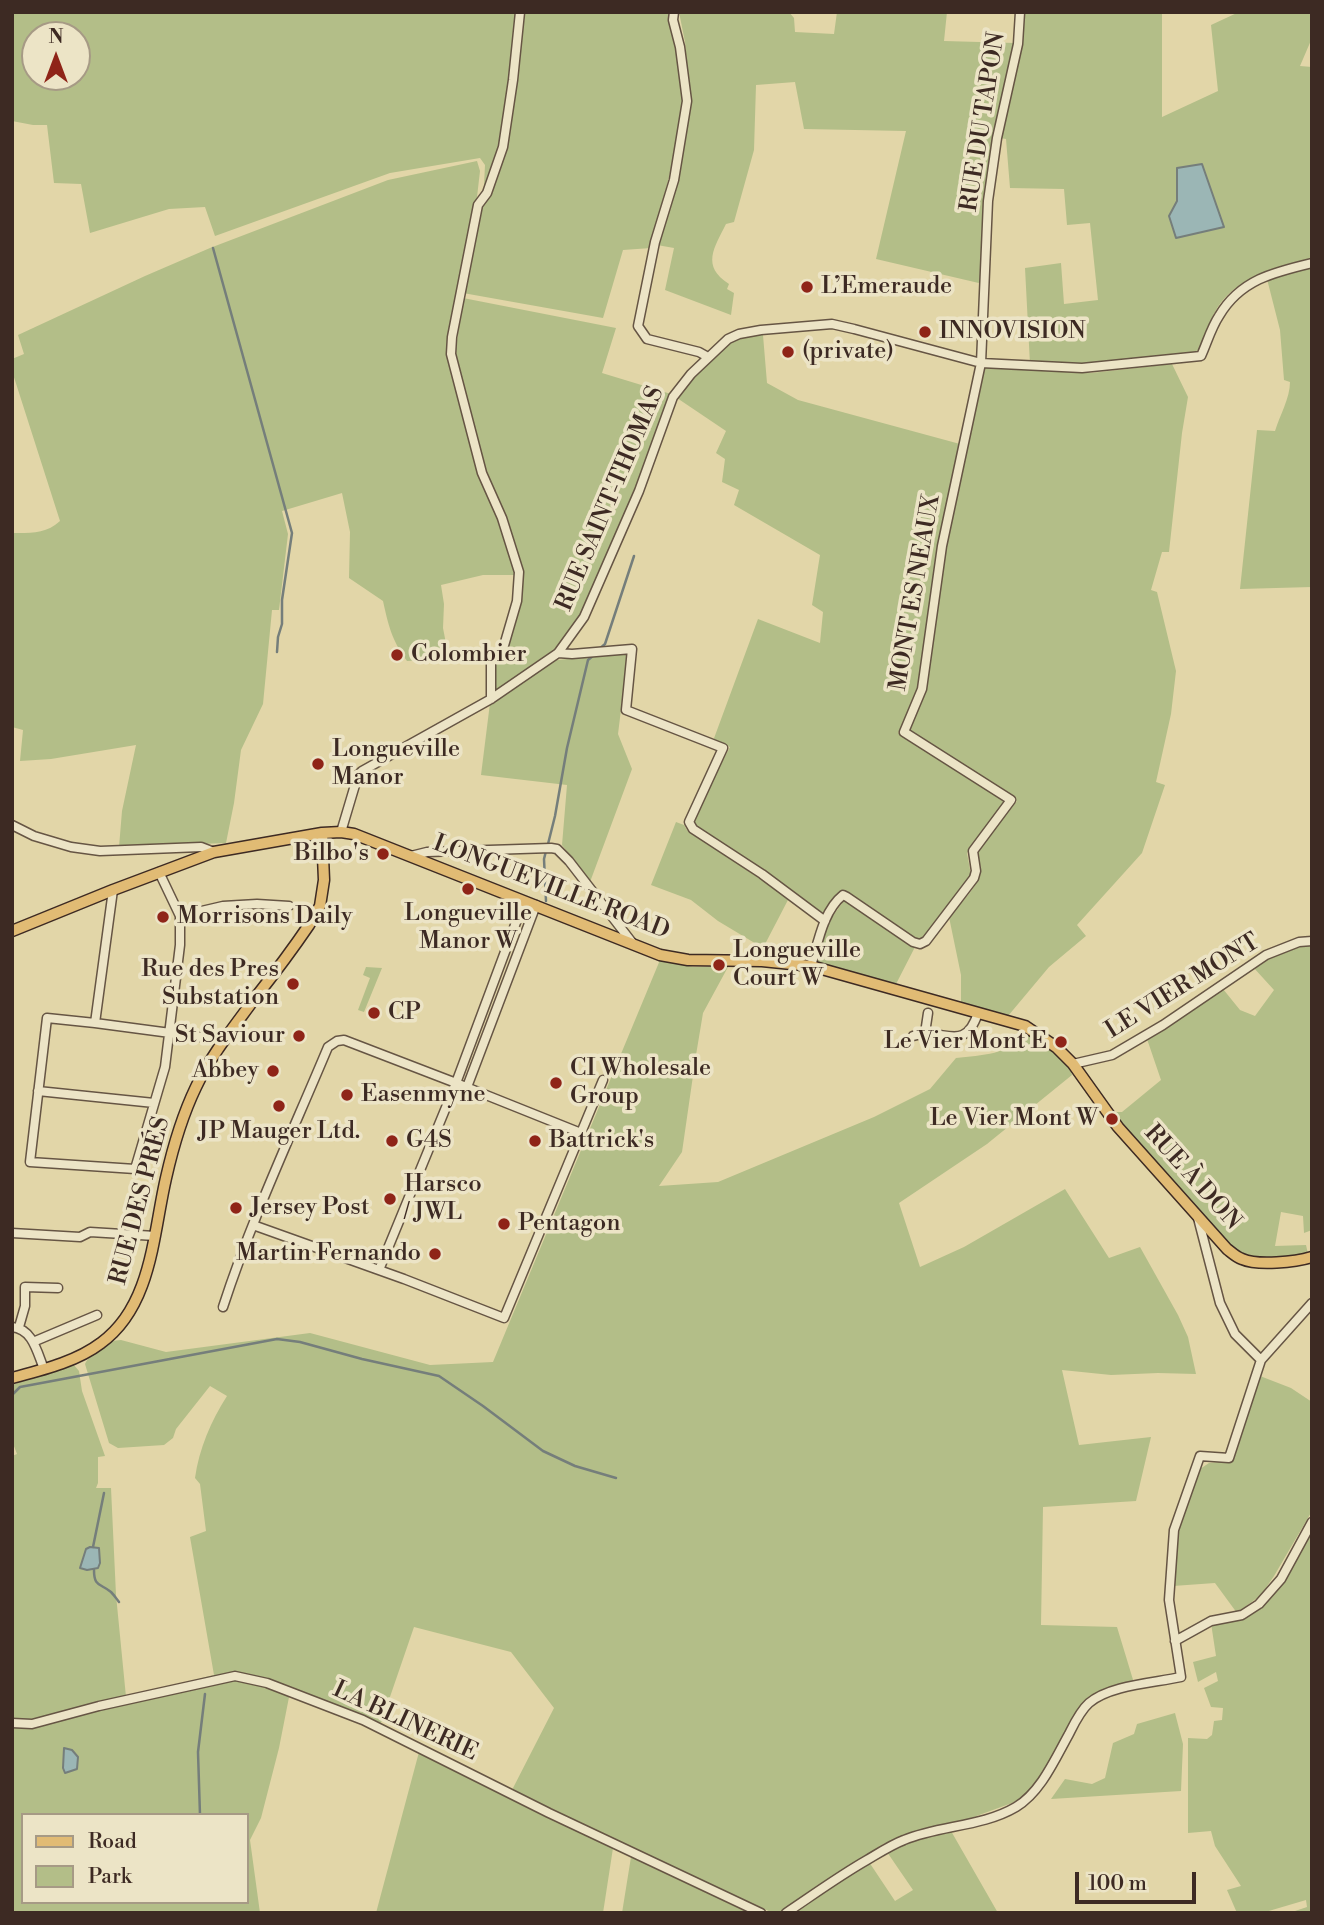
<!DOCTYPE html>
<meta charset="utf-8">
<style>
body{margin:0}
#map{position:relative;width:1324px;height:1925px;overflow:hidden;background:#e2d6a8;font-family:"Libre Bodoni",serif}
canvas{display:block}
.frame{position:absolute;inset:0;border:14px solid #3d2a23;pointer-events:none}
.legend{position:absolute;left:21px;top:1813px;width:228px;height:91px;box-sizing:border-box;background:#ece4c6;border:2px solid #a69a85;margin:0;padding:9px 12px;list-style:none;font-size:21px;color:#3d2a23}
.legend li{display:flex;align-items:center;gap:14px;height:35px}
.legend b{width:35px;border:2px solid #a69a85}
.north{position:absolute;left:21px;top:21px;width:70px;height:70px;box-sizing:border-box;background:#ece4c6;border:2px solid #a69a85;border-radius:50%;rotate:0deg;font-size:19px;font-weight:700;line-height:28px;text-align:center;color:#3d2a23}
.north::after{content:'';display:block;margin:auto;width:24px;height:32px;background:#8f2418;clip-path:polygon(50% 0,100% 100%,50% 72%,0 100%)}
.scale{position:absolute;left:1075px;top:1872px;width:121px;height:32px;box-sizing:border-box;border:4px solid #3d2a23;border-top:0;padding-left:9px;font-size:21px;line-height:24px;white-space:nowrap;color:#3d2a23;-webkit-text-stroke:5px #ece4c6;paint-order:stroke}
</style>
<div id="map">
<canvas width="1324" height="1925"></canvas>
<div class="frame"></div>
<ul class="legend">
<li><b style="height:9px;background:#e1bb74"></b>Road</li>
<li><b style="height:19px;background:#b3be88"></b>Park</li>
</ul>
<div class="north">N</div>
<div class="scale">100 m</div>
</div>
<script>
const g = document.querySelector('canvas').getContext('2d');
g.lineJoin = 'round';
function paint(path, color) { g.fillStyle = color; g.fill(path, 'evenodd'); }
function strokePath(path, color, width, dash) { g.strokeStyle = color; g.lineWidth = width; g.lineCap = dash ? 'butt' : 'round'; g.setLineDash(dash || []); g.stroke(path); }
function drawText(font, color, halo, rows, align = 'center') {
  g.font = font + ' "Libre Bodoni",serif'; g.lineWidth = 7; g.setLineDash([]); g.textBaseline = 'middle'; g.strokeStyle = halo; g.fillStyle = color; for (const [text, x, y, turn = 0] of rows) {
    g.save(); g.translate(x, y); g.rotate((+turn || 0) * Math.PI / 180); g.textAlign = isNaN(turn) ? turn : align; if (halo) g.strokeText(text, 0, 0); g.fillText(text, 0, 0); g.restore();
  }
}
const green = new Path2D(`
 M12,12H518L511,82L498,156L487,186L484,185L485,165L480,158L390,173L215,236L205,207L169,209L90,233L81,184L54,183L47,125H33L12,121ZM35,35H77V77H35Z
 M523,12H671L680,59L684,99L674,157L651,248L623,250L603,318L463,293L482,205L492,188Z
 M679,12H789L794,18L795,32L834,34L837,12H947L944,41L1015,43L1004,91L984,201L983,284L876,259L906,131L804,129L795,82L756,85L754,150L734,222L726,224C714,248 701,266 729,284L727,289L734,293L731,315L665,290L674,248L657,245L690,97L685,42Z
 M1022,12H1162V117L1218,91L1211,25L1239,12H1312V38L1300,66L1312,67V259C1277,267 1231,278 1214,314C1208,326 1207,345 1195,352L1071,366L1030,364L1025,268L1061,263L1064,304L1098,300L1090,223L1067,225L1064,189L1010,188L1006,139L1000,138Z
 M477,161L480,171L477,197L447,342V354L500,517L516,575H483L441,585L444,604L443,628L449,659L407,661C392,641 388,624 383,601L349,578L350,532L342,493L282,511L288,534L279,610H272L263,704L241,750L234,803L226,843L119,847L122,811L136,745L51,759L20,761L23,730L12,727V533C30,533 46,534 60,521L12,371V359L24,354L18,335L145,276L210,248L388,180Z
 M1312,267V587L1240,589L1257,430L1275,431C1280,415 1290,398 1290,382L1284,380L1280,330L1267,279Z
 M463,298L616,328L602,373L671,394L639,484L579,618L553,652L492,693V663L505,651L521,570L486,475L455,355Z
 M752,335H763L767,383L798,400L960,444L919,689L898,733L1006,802L967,853L971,875L967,885L925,936L916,940L843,890L824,915L749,861L695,827L692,819L730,747L713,741L758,619L820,643L823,612L812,605L820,555L734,505L739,490L722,482L725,459L716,453L726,431L677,398L695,374L731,342Z
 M1172,364L1188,397L1182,433L1169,552H1162L1151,590L1157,592L1176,671L1171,714L1156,782L1165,785L1142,853L1077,925L1086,936L1049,967L1008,1016L961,1003V975L949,917C958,906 982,883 981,869C980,862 977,859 977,852L1017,801L908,730L924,691L949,523L983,367L1091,373Z
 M628,653L618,734L632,769L590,882L562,845L567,785L481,775L490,703L557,660Z
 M676,822L684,825L687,830L789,898L763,948L718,921L691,900L651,885Z
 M845,899L915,947L895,986L816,962L828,923Z
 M1305,945H1312V1230L1304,1233L1303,1216L1281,1212L1275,1246L1306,1245L1308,1254C1290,1257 1266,1263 1249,1256C1225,1247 1205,1215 1188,1196C1163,1168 1135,1143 1112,1112H1122L1161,1080L1147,1039L1223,989L1240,1010L1255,1016L1274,990L1253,967L1286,950Z
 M660,960L693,967H728L703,1013L696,1055L682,1152L659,1186L718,1182L874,1117L930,1089L956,1058C982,1055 1009,1055 1027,1033C1040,1042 1069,1059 1072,1075L987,1144L899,1203L920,1267L964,1247L1065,1189L1109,1258L1140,1247L1178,1315L1188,1337L1196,1374L1158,1373L1111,1375L1062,1370L1079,1445L1151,1437L1136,1501L1043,1507L1041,1625L1117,1627L1134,1683L1099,1692L1087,1698L1044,1770L1025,1796L1012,1803L960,1822L908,1835L883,1844L786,1911L773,1913L606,1837L512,1790L554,1708L511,1652L414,1627L381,1723L291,1687L279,1748L261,1818L250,1840L260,1913H12V1456L17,1454L12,1441V1385L73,1364L79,1371L82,1391L105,1456L98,1457V1483L96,1488H111L116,1595L126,1697L214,1675L190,1537L206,1531L200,1484L195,1478C199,1449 211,1421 227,1396L210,1386L176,1429L173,1438L164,1445L118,1448L109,1443L85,1364C90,1353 108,1340 121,1340L166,1352L310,1333L430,1365L493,1362ZM23,1815H247V1902H23Z
 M366,967L382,968L364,1012L358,1010L370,978L363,975Z
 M1260,1376L1291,1388L1312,1402V1511L1274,1576L1261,1595L1237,1613L1215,1583L1173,1586L1179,1529L1187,1498L1200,1469L1209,1463L1232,1461Z
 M1312,1527V1913H1289L1307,1907L1306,1900L1262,1913H1237L1227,1890L1241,1886L1215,1846L1211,1831L1188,1833V1738L1207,1739L1212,1735L1214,1721L1222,1720L1223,1708L1211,1707L1204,1688L1218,1681L1216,1672L1198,1682L1193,1662L1216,1656L1211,1623L1261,1606Z
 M1175,1713L1183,1744L1181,1791L1051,1799L1065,1779L1092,1784L1105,1778L1113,1743L1134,1734L1137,1724Z
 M419,1752L613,1848L603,1913H376Z
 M951,1831L998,1913H792L869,1862L895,1901L913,1890L887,1852L918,1839Z
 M631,1857L749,1913H622Z`);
const water = new Path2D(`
 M1202,164L1224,227L1176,238L1169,216L1177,201V168Z
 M90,1547L99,1548L100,1563L98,1568L87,1570L80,1568L86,1549Z
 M64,1748L72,1750L78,1757L77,1769L65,1773L63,1768Z`);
const stream = new Path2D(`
 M213,248L292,533L282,600V624L278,637L277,652
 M598,650L605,644L634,556
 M548,844L555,816L567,748L588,660L594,655
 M546,901L544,859L546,851
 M12,1395L20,1387L277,1339L300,1342L362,1359L439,1376L483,1406L543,1451L575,1466L616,1478
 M93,1547L104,1493
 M94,1570C94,1587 100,1583 111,1592C114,1595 116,1598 119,1602
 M200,1815L198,1752L205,1694`);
const minor = new Path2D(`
 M674,12L673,20L680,47L687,101L674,180L655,242L638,326L647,339L699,352L708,357
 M558,653L572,654L632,649L626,710L723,748L689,822L693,829L762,874L825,921
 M491,699V659L503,649L517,601L519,572L502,518L482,473L451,354L452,337L478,205L487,193L503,147L513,80L520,12
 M12,825L34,836L71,847L100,851L201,847L214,852
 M341,832L358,775L362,771L491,699L558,653L584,617L639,491L673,397L691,374L728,339L739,334L761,330L832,324L854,329L981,363L1082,368L1201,356C1207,343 1211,328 1219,316C1240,280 1274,272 1312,263
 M411,856L427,852L551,848L557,849L569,861L634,945
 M113,890L95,1023L47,1018L30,1162L135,1169L165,1067L180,945V916L159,872
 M180,916L223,906L257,904L289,906
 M811,966C818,943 823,911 843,895L847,897L913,942L920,944L926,941L974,878L976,871L973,851L1011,800L904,732L922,689L942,546L981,363L988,201L997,138L1018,44L1020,12
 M95,1023L223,1040
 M925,1033L928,1013
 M913,1036C943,1026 964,1055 978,1013
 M1073,1064L1112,1055L1163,1025L1266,955L1299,942L1312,941
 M467,1087L536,905
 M38,1091L154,1103
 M253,1225L404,1279L504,1318L603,1080
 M12,1233L80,1237L90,1232L155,1236
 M379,1270L456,1083L581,1133
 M223,1307C252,1218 292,1133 328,1047L337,1041L344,1040L456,1083L524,901
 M12,1327C33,1329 37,1352 44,1369
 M19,1327L25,1306V1287L58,1288
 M33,1342L97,1315
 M1261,1360L1312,1303
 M1175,1641L1211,1621L1242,1615L1259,1604L1281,1579L1312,1522
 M12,1723L32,1724L99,1706L235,1676L267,1683L363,1720L549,1813L761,1913
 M786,1913C813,1895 839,1876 867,1860C879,1853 891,1845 904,1840C940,1825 982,1827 1016,1807C1041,1792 1055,1759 1069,1734C1074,1724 1080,1711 1089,1703C1110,1685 1154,1683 1181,1677L1169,1600L1174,1530L1200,1456L1229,1458L1261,1360L1235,1334L1220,1303L1198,1218`);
const major = new Path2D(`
 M12,931L113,890L214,852L322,833L341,832L354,834L660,955L688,960L762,961L811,966L1025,1026L1056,1047L1073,1064L1118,1127L1227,1249C1231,1252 1236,1257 1242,1259C1258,1266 1295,1262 1312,1257
 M12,1378C42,1370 76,1362 101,1343C152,1306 153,1234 166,1178C173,1147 182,1116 196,1087C211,1055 234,1027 255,998C274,974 292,950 309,925L320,906L324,880L322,833`);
const markers = [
 [807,287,7,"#8f2418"],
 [925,332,7,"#8f2418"],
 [788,352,7,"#8f2418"],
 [397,655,7,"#8f2418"],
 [318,764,7,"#8f2418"],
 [383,854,7,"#8f2418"],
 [468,889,7,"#8f2418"],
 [163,917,7,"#8f2418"],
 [719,965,7,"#8f2418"],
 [293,984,7,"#8f2418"],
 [374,1013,7,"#8f2418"],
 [299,1036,7,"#8f2418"],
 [1061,1042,7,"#8f2418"],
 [273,1071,7,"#8f2418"],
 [556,1083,7,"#8f2418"],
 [347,1095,7,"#8f2418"],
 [279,1106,7,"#8f2418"],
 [1112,1119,7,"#8f2418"],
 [392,1141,7,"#8f2418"],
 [535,1141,7,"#8f2418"],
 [390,1199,7,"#8f2418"],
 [236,1208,7,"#8f2418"],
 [504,1224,7,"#8f2418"],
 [435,1254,7,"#8f2418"]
];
const streetNames = [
 ["RUE DU TAPON",984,122,-81],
 ["RUE SAINT-THOMAS",611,499,-67],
 ["MONT ES NEAUX",916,593,-80],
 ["LONGUEVILLE ROAD",551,888,21],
 ["LE VIER MONT",1183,987,-32],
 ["RUE À DON",1192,1178,48],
 ["RUE DES PRÉS",141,1201,-75],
 ["LA BLINERIE",405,1722,25]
];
const poiNames = [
 ["L’Emeraude",821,287],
 ["INNOVISION",939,332],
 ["(private)",802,352],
 ["Colombier",411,655],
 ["Longueville",332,750],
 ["Manor",332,778],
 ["Bilbo's",369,854,"right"],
 ["Longueville",468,914,"center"],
 ["Manor W",468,942,"center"],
 ["Morrisons Daily",177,917],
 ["Longueville",733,951],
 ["Court W",733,979],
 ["Rue des Pres",279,970,"right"],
 ["Substation",279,998,"right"],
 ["CP",388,1013],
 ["St Saviour",285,1036,"right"],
 ["Le Vier Mont E",1047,1042,"right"],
 ["CI Wholesale",570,1069],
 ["Group",570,1097],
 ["Abbey",259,1071,"right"],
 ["Easenmyne",361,1095],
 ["Le Vier Mont W",1098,1119,"right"],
 ["JP Mauger Ltd.",279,1132,"center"],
 ["G4S",406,1141],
 ["Battrick's",549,1141],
 ["Harsco",404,1185],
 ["/ JWL",404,1213],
 ["Jersey Post",250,1208],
 ["Pentagon",518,1224],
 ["Martin Fernando",421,1254,"right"]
];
paint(green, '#b3be88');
paint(water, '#9bb6b5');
strokePath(water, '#757e7b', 2);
strokePath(stream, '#757e7b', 2.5);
strokePath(minor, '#654', 11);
strokePath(major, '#3d2a23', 13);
strokePath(minor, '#ece4c6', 8);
strokePath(major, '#e1bb74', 10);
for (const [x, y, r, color] of markers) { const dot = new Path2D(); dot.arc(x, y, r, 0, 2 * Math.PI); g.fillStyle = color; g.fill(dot); strokePath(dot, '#ece4c6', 2.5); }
drawText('24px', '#3d2a23', '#ece4c6', streetNames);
drawText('24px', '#3d2a23', '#ece4c6', poiNames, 'left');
</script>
